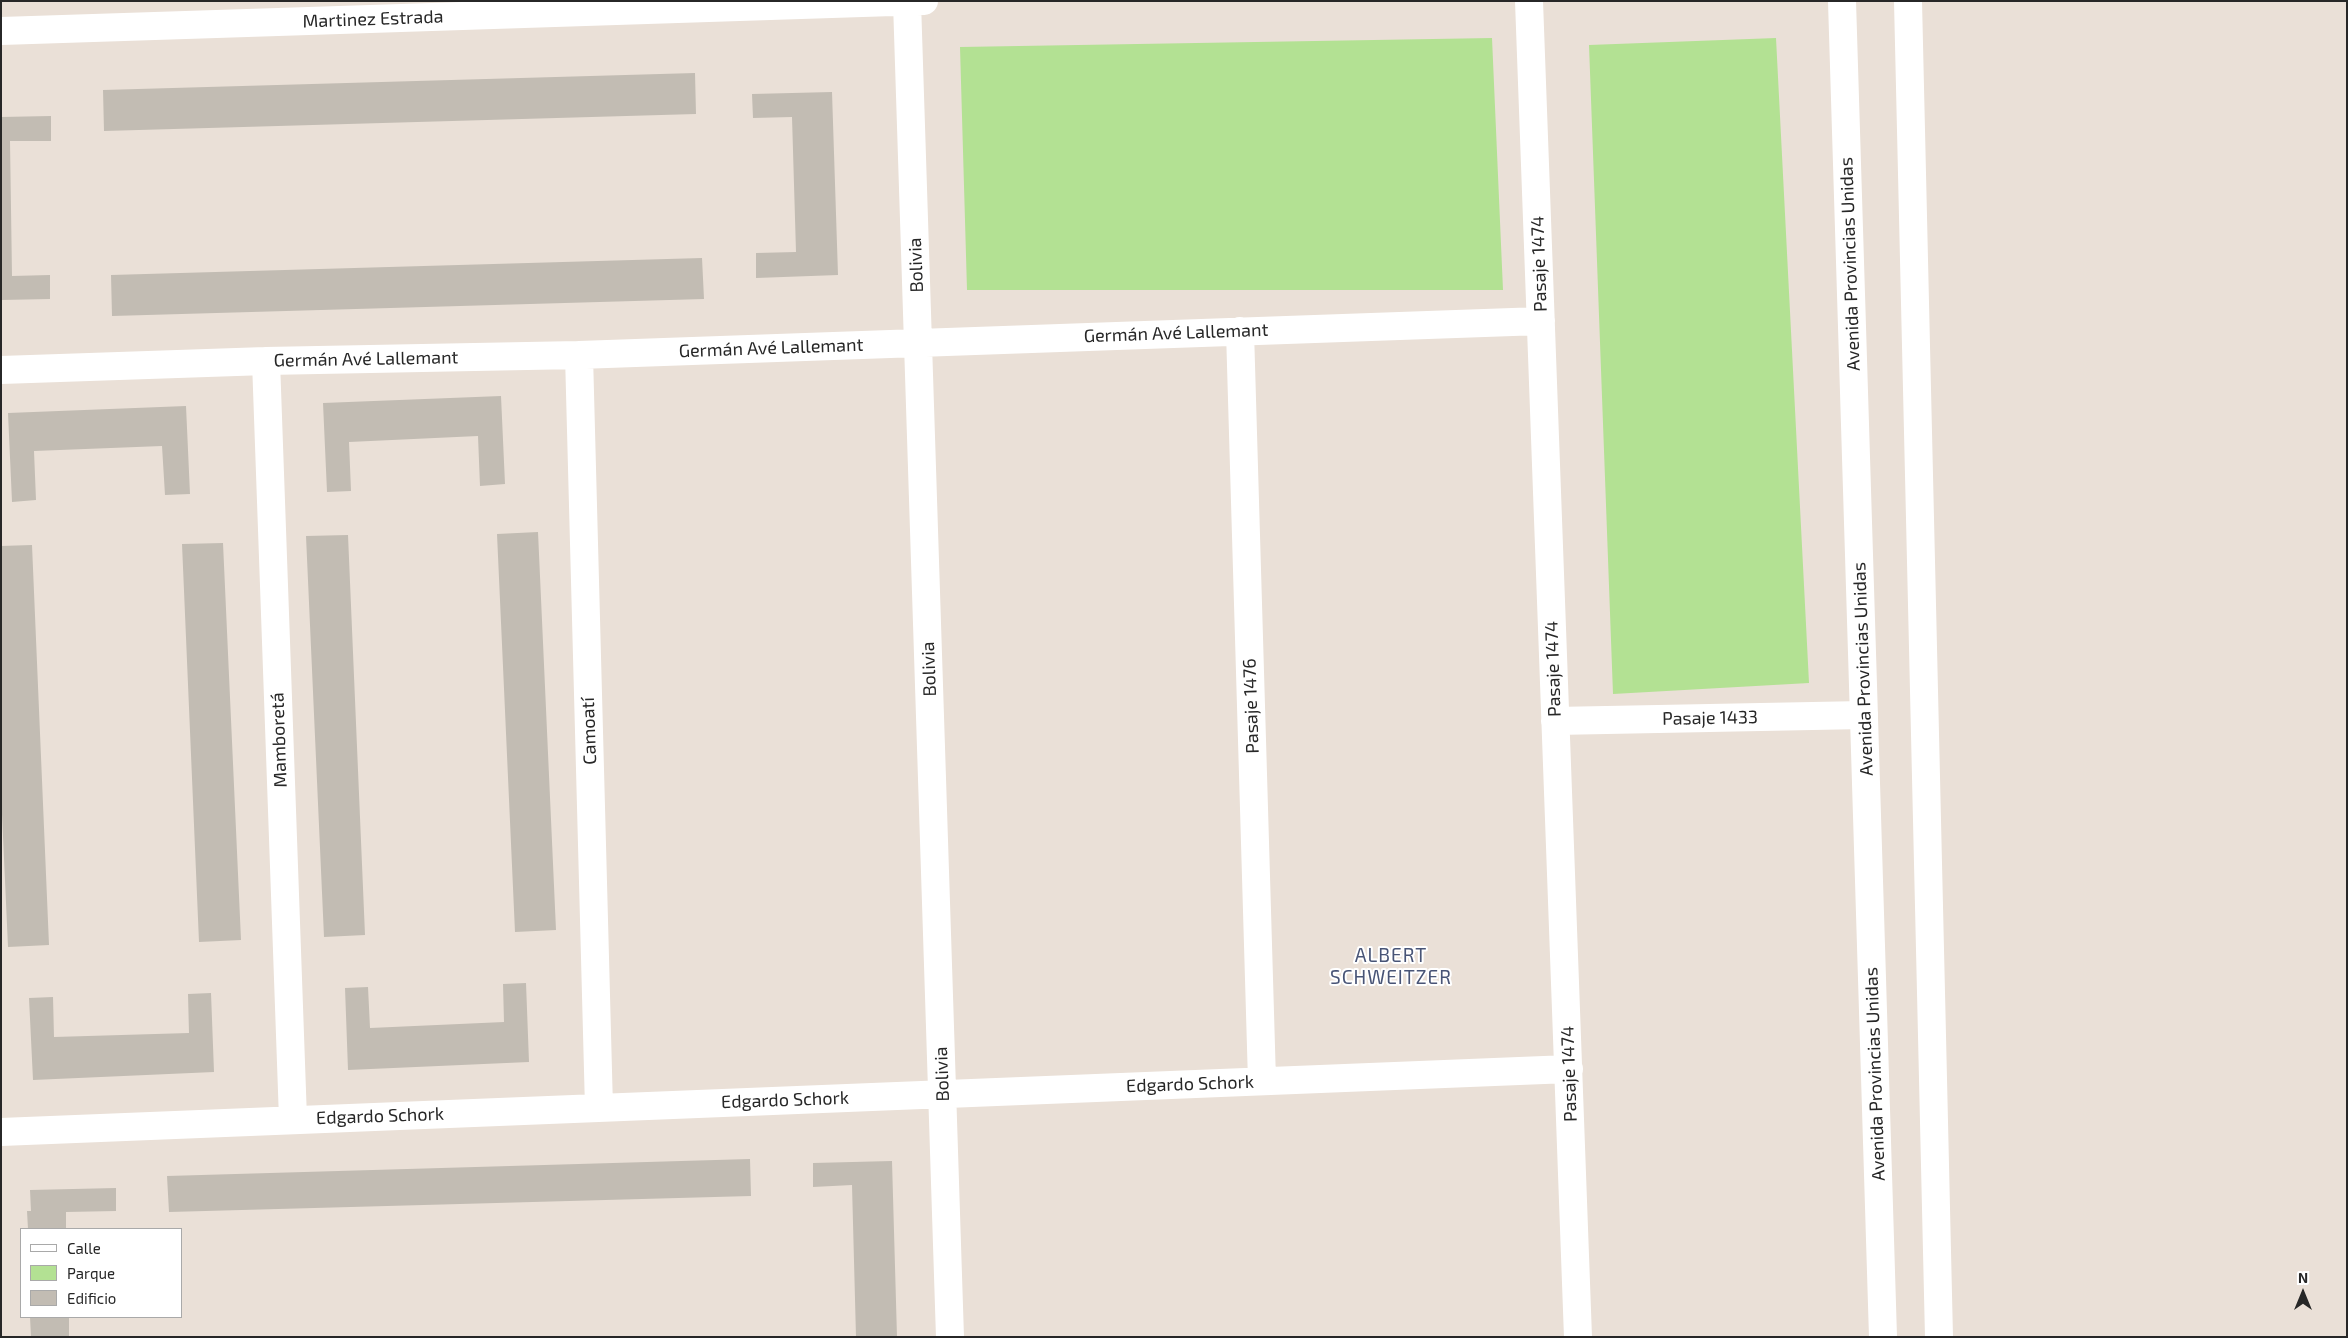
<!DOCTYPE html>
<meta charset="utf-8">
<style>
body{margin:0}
#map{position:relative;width:2348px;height:1338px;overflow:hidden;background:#eae0d7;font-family:"Exo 2",sans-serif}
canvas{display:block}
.frame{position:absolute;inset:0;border:2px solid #272727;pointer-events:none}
.legend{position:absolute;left:20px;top:1228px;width:162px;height:90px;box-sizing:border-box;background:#fff;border:1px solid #a9a9a9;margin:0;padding:6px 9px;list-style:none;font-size:15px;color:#272727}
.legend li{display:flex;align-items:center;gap:10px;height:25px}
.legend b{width:25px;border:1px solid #a9a9a9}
.north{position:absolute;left:2278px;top:1268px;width:50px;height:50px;-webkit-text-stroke:4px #fff;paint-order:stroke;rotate:0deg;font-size:14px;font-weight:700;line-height:20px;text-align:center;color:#272727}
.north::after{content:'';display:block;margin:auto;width:18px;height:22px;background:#272727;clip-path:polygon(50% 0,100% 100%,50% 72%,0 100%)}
</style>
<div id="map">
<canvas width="2348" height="1338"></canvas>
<div class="frame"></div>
<ul class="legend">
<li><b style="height:6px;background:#fff"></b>Calle</li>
<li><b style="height:14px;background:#b3e193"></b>Parque</li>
<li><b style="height:14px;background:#c2bcb3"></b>Edificio</li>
</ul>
<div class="north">N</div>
</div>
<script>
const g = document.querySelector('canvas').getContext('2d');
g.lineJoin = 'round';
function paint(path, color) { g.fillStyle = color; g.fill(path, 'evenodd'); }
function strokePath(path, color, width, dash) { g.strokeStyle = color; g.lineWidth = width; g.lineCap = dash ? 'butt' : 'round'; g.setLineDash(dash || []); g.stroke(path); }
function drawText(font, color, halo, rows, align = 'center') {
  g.font = font + ' "Exo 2",sans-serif'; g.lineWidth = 4; g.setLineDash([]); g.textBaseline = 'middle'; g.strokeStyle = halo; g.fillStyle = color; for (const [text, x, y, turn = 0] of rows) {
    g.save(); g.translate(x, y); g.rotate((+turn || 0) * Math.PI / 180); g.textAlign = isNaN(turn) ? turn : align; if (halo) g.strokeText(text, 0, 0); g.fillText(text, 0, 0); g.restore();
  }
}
const green = new Path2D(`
 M1492,38L1503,290H967L960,47Z
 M1776,38L1809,683L1613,694L1589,45Z`);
const building = new Path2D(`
 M695,73L696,114L104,131L103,90Z
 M832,92L838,275L756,278V253L796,252L792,117L753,118L752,94Z
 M51,116V141H10L12,276L50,275V299L1,300V117Z
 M702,258L704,299L112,316L111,275Z
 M501,396L505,484L480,486L478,436L349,442L351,491L327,492L323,403Z
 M186,406L190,494L165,495L162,446L34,451L36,500L12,502L8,413Z
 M538,532L556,930L515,932L497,534Z
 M348,535L365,935L324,937L306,536Z
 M223,543L241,940L199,942L182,544Z
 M32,545L49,945L8,947L1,792V546Z
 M526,983L529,1062L348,1070L345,988L368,987L370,1028L504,1022L503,984Z
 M211,993L214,1072L33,1080L29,998L53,997L54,1037L189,1033L188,994Z
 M750,1159L751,1196L169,1212L167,1176Z
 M892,1161L897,1337H856L852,1185L813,1187V1163Z
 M116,1188V1211L66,1212V1229H28L27,1211H31L30,1190Z
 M30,1317H69V1337H31Z`);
const street = new Path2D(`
 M1529,1L1578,1337
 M907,2L950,1337
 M1,31L924,1
 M1240,331L1262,1081
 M579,355L599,1108
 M266,361L293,1119
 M1,370L266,361L579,355L1541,321
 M1555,721L1864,715
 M1,1132L1569,1069`);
const secondary = new Path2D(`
 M1842,1L1883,1337
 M1908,1L1939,1337`);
const streetNames = [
 ["Martinez Estrada",373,19,-2],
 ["Pasaje 1474",1539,264,-92],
 ["Avenida Provincias Unidas",1850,264,-92],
 ["Bolivia",916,265,-92],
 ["Germán Avé Lallemant",1176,333,-2],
 ["Germán Avé Lallemant",771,348,-2],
 ["Germán Avé Lallemant",366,359,-1],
 ["Bolivia",929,669,-92],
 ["Pasaje 1474",1553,669,-92],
 ["Avenida Provincias Unidas",1863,669,-92],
 ["Pasaje 1476",1251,706,-92],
 ["Pasaje 1433",1710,718,-1],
 ["Camoatí",589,731,-92],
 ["Mamboretá",279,740,-92],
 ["Bolivia",942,1074,-92],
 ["Pasaje 1474",1569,1074,-92],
 ["Avenida Provincias Unidas",1875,1074,-92],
 ["Edgardo Schork",1190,1084,-2],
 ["Edgardo Schork",785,1100,-2],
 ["Edgardo Schork",380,1116,-2]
];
const neighbourhoodNames = [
 ["ALBERT",1391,956],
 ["SCHWEITZER",1391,978]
];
paint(green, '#b3e193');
paint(building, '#c2bcb3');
strokePath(street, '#fff', 28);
strokePath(secondary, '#fff', 28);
drawText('18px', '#272727', '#fff', streetNames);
g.letterSpacing = '1px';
drawText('19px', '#485476', '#fff', neighbourhoodNames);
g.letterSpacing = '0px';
</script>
